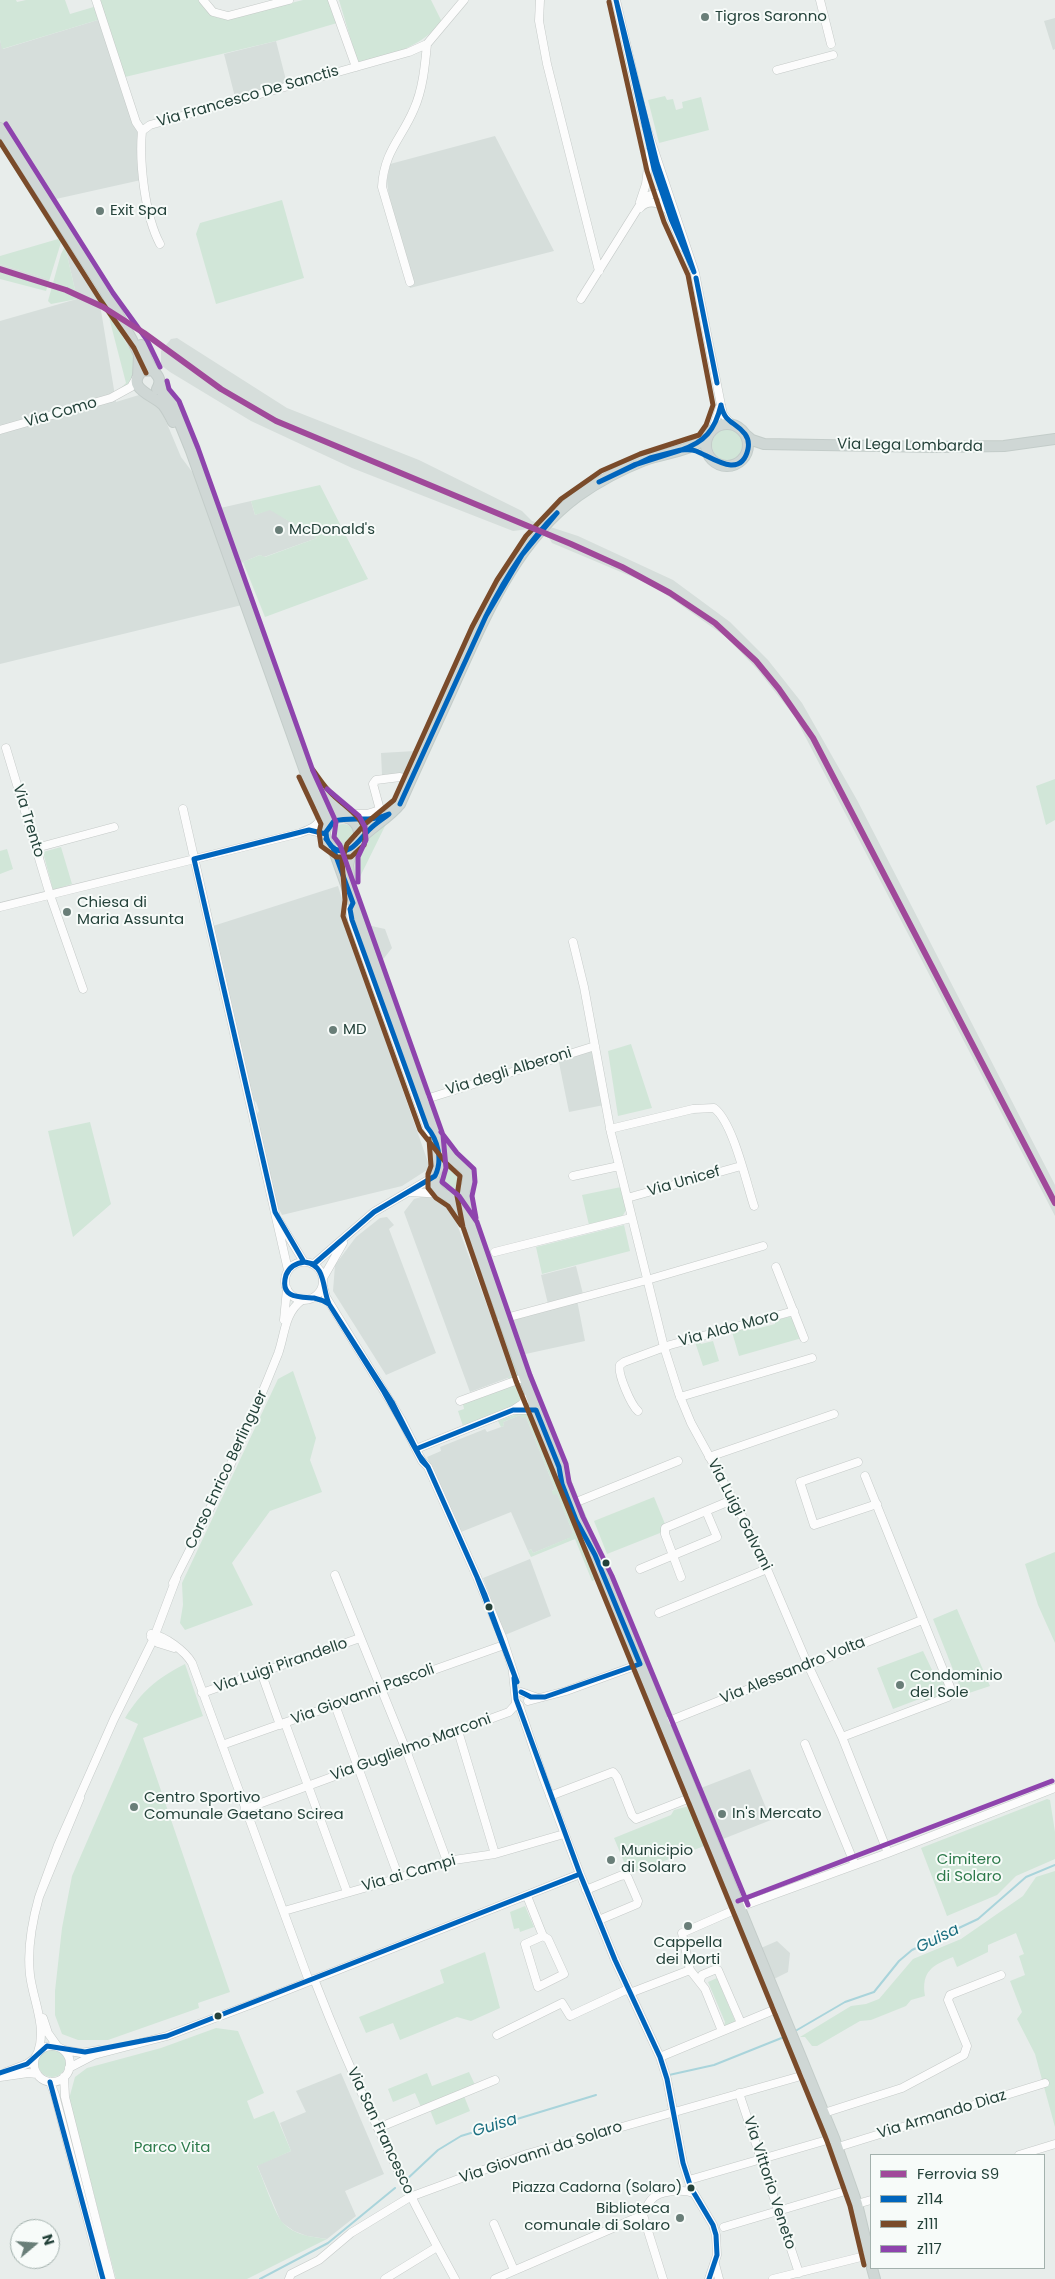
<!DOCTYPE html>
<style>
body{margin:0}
#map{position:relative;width:1055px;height:2279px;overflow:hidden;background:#e8edeb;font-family:Poppins,sans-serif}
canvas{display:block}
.legend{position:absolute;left:870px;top:2154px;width:175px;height:115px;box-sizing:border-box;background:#f7fbf9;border:1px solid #a3b1ad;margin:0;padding:6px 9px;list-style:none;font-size:15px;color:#24423a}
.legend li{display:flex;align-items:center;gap:10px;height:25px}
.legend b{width:25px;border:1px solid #a3b1ad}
.north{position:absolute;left:10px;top:2219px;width:50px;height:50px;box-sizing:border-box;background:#f7fbf9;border:1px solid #a3b1ad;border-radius:50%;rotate:72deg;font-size:14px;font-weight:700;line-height:20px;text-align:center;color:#24423a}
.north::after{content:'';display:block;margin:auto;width:18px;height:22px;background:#697e78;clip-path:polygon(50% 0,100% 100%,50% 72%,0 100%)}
</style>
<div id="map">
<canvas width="1055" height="2279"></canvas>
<ul class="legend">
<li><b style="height:6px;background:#a0499a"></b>Ferrovia S9</li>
<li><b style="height:6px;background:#0065bd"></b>z114</li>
<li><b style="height:6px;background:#7a4b2a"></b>z111</li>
<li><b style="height:6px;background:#8e44ad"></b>z117</li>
</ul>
<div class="north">N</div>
</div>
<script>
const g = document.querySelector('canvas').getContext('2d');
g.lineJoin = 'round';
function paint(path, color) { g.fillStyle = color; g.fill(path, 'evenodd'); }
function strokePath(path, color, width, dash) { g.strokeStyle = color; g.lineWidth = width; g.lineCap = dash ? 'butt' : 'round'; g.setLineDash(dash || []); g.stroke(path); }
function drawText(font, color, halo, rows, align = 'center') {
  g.font = font + ' Poppins,sans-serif'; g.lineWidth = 4; g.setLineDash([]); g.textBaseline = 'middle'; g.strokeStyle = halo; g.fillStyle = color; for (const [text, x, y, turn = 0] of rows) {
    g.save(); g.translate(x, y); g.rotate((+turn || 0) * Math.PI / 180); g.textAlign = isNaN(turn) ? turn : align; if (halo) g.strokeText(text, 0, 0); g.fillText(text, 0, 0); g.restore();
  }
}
const built = new Path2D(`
 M1055,18V49L1053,50L1044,21Z
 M101,19L135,123L138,136L141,180L47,201L0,127V40L3,49Z
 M276,41L287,84L235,97L224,54Z
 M495,136L554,251L410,288L393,230L387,181L390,164Z
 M67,243L98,292L116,402L139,395L149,398L160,407L181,457L196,477L242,605L0,664V321L77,299L65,246Z
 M0,264L49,279L46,286L0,272Z
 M177,338L287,408L419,460L522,511L532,521L578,536L673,580L730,622L768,660L802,703L857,800L1055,1185V1216L795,717L757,669L726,637L654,586L552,543L549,538L529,529L513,531L352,468L251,421L170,372L161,365V351L171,339Z
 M251,501L255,515L270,509L317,538L264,557L260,555L236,565L216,509Z
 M415,751L404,774L382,775L381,753Z
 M338,886L385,1039L430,1168L402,1186L282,1215L277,1205L256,1115L259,1111L256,1102L252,1100L213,926Z
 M367,925L385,929L392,948L381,962Z
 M594,1048L604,1105L569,1112L558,1058Z
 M421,1197H436L450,1205L513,1376L470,1392L404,1212L414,1199Z
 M387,1217L394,1225L389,1229L436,1353L386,1375L333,1291L335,1265L356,1237L380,1218Z
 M576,1266L584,1298L577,1300L585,1341L521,1355L506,1316L548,1304L541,1275Z
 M520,1415L526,1417L555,1489L552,1491L557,1493L573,1533L572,1537L533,1553L531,1549L528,1551L511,1512L461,1532L427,1457L441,1451L440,1447L485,1429L487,1432L504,1426L503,1422Z
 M530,1559L551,1616L505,1635L483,1578Z
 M750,1769L771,1820L723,1839L701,1788Z
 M777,1941L790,1953L788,1972L774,1979L761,1948Z
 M341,2073L384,2174L345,2191L356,2216L327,2239L307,2236L294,2231L281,2222L257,2165L291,2151L280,2123L306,2112L296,2091Z`);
const green = new Path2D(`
 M0,0H16L17,2L26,0H65L70,14L97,6L101,19L2,49L0,40Z
 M98,0H202C208,13 212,18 227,19L303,0H328L337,23L276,41L125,77Z
 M339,0H431L442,22C419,48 391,55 358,64Z
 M665,96L667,100L673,99L676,110L683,108L682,102L701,97L709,130L659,143L648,100Z
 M0,136L63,236L46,291L0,279V272L46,286L48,279L0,264V256L58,239L0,146Z
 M282,200L304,278L216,304L196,234L200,223Z
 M65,246L77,299L51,304L48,301L61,254Z
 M105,302C111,311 114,316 118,326C127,351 149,364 123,390L122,387L126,383Z
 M712 445a16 16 0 1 1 32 0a16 16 0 1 1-32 0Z
 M320,485L368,579L265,617L243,562L260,555L265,557L317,538L270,510L255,515L251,501Z
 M1055,779V820L1046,825L1036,786Z
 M386,822V824L355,887C350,850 358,843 386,822Z
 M332 835a11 11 0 1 1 22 0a11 11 0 1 1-22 0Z
 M61,847L72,884L53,890L43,852Z
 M7,849L13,869L0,874V851Z
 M631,1044L652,1108L618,1116L608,1051Z
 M90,1122L111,1204L73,1237L48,1131Z
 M438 1180a12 12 0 1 1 24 0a12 12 0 1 1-24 0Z
 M621,1187L626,1210L622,1217L589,1225L582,1195Z
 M452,1204L460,1213L468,1233L518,1374L517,1378L510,1380L508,1377L513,1375Z
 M624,1225L630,1251L542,1274L536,1247Z
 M789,1317L795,1318L802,1338L739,1356L732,1332L750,1327L752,1330L775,1324V1320Z
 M699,1341L701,1344L713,1341L719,1361L703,1366L695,1342Z
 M293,1371L316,1438L310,1460L322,1492L270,1511L232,1563L253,1605L185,1630L180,1623L183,1605L182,1583L278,1379Z
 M516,1384L523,1396L516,1405L463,1426L458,1411L464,1409L463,1404Z
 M528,1412L535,1421L563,1494L600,1578L592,1581L575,1539L531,1557L528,1551L531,1549L533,1553L571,1537L570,1534L573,1533L557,1494L553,1495L552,1491L555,1489L526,1417L522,1418L520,1415L503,1422L504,1426L501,1427L498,1421L520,1413Z
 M654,1497L665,1524L660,1533L607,1554L594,1521Z
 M1055,1552V1643L1038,1605L1025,1564Z
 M957,1609L990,1686L963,1695L933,1619Z
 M923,1651L933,1672L941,1671L948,1690L947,1694L927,1702L922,1698L893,1709L877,1668Z
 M185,1664L203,1716L143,1738L230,1992L198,2003L199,2008L108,2040H78L62,2034L55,2015V1991L62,1928L72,1876L138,1724L125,1718C142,1691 156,1679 185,1664Z
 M1047,1799L1050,1800L1055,1832V1859L1016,1876L997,1895L947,1916L921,1848Z
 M689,1806L707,1845L629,1874L614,1838L671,1815L674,1810Z
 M1055,1871V2127L1035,2054L1017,2019L1022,2012L1010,1981L1025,1975L1019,1956L1024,1954L1016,1933L988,1945V1952L957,1967L953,1957C933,1965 921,1971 925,1996L911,2000L906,2006L871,2020L860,2021L817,2046H812L805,2037H800L851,2006L866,2004L879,1999L913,1959L961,1939L1023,1896L1036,1877Z
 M525,1906L534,1927L520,1932L519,1928L514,1929L510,1912Z
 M485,1952L500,2008L471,2021L457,2017L400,2040L393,2023L366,2033L359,2017L444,1983L440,1970Z
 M717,1978L736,2023L724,2026L725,2022L708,1982Z
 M216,2028L238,2031L264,2093L247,2101L254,2119L274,2111L291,2151L257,2166C263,2178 275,2215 283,2223C294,2235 311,2237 327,2239L247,2279H116L69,2099L75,2077L87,2068L161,2048Z
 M38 2063a14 14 0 1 1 28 0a14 14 0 1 1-28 0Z
 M469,2072L475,2085L421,2107L415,2093L393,2102L388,2089L427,2073L432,2086Z
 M464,2096L470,2111L436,2125L430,2110Z`);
const stream = new Path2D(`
 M797,2030L845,2002L874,1992L899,1961L912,1950L978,1919L1026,1877L1055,1865
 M669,2075L714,2065L784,2037
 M406,2180L438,2150L461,2136L596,2095
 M260,2279L328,2243L395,2188`);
const minor = new Path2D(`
 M96,0L136,122L142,131C139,163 145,216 160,244
 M203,0L213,12L228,16L289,0
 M332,0L356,67
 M540,0L539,21L547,64L599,271
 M616,0L644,120L695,273L721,405L723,414L731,424
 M820,0L831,44
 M777,70L833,55
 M142,131L150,125L409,52L427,44L464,0
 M664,200L683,247
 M640,202L646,184L650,151
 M640,208C648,199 659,203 667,209
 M410,282L382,187C384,151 402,138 414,109C423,89 425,65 427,44
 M581,299L643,200C652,192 660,192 669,200
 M713,429L720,407
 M0,430L111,398L131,387L137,377
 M6,748L50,895L83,989
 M183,809L288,1270
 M354,814H367L380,810L373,784L376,780L400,777L411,780
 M309,830L326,834
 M36,848L114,827
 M353,903L350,909L352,920L427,1127L432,1136
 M0,907L300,833C312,829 325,823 320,808
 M573,942L584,987L611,1133L664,1347L679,1394L691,1423L743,1518L767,1569L808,1665L842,1737L888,1853
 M423,1100L595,1046
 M610,1129L693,1109L714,1108C733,1122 746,1182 754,1206
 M573,1176L619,1166
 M411,1192L443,1194
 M627,1198L741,1166
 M279,1221L304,1262
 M495,1252L631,1218
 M285 1281a19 19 0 1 1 38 0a19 19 0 1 1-38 0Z
 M314,1264L374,1212L435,1176
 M776,1267L804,1338
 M323,1278L343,1243
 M323,1286L326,1297L401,1419L422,1461L428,1467L477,1577L503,1639L515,1677
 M502,1319L647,1280L763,1246
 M284,1320L287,1289
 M680,1397L812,1358
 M460,1401L523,1378
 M515,1410H536
 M638,1411C631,1405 617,1373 620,1365L624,1362L670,1345L794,1311
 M416,1449L513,1410L522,1404L530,1395
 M709,1457L834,1414
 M858,1462L800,1482L814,1525L877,1504
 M574,1503L678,1461
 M640,1569L717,1537L706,1511
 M335,1575L406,1750L447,1861
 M681,1577L665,1534V1528L732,1500
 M173,1583C211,1509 247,1432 278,1354C285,1335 284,1313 302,1300
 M659,1613L767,1569
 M151,1634C165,1636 185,1651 192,1663L309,1981
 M151,1637L158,1643L174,1648
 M261,1672L280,1725
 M513,1673L516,1702L519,1705L543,1777L580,1874L615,1960L660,2057L667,2079L683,2163L691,2188L713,2225L716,2235L717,2255L709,2279
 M521,1692L538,1698
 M202,1693L360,1638
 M528,1701L566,1691L640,1664
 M335,1705L399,1878
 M285,1723L347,1892
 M664,1723L922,1620
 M458,1731L495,1854
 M842,1737L948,1697L952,1692L865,1476
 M805,1744L855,1865
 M222,1745L504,1645
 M550,1796L613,1772L617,1777L632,1815L636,1819L695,1796
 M80,1798L39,1897L58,1845L114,1719L153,1640L176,1579
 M245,1809L509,1712L517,1703
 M586,1890L620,1876L626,1875L628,1878L638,1901L637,1904L599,1920
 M527,1896L543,1936L548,1939L564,1974L538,1987L525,1944L543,1936
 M284,1911L399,1878L447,1861L495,1854L564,1834
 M690,1970L705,1989L722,2031
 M314,1979C354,2082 401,2182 455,2279
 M700,1980L702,1975L714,1970H718L741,2023
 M630,1993L690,1970L682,1933L748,1904L888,1853L1055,1788
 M43,2018L48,2033L58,2047
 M497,2035L562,2003L570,2016L628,1989
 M34 2064a18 18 0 1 1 36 0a18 18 0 1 1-36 0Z
 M64,2050L81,2053L99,2050
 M38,2052C47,2027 33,2000 30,1975C27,1949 32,1922 39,1897
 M660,2057L781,2007
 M69,2068L94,2055L167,2036L252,2004L580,1874
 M6,2072L27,2064L34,2059
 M0,2077L28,2073L37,2074
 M64,2077L65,2097L111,2279
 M50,2082L55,2095L103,2279
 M739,2093L799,2273
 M824,2113L902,2088L964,2055L967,2046L948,2000L950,1995L1001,1975
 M378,2128L495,2080
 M838,2147L1045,2083
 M1019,2155L1055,2144
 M689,2180L834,2138
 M857,2204L871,2200
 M643,2215L663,2279
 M643,2215C645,2210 648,2204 651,2200C659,2190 683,2189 694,2193
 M494,2224L514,2270
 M724,2227L852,2189
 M715,2264L719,2279
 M289,2279L291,2274L319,2260L351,2233L410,2197L527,2154L808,2074
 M385,2279L437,2247
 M495,2279L643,2215
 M773,2279L869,2255`);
const major = new Path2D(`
 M0,128L105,291L132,340L139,355L138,376
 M141,345C145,351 145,358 149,364C154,374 164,377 157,389
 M153,370L142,371C125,388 153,395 163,405C167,410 170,416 173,422
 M160,383L162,392L172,404L191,451L306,774L329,824
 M706 445a21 21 0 1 1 42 0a21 21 0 1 1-42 0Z
 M746,435L752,440L764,444L937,447L1004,446L1055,439
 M319,791L347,818
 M325 834a17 17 0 1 1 34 0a17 17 0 1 1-34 0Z
 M358,841C370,828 390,817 400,804C419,761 439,719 458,676C488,610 518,540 578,496C599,481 622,469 645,460C666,453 692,451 708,436
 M333,848L436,1138L439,1168
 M350,883L348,865L352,848
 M436,1138L456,1163
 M434 1179a17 17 0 1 1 34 0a17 17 0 1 1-34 0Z
 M464,1190L470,1225L536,1410L834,2138L857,2204L871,2263
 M449,1196L466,1220
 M872,2268L875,2279`);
const bus1 = new Path2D(`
 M616,0L657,163L694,272L671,219L654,169Z
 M696,278L717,383
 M696,278L717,383
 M681,450C686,450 691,449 696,451C710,456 741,481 748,449C749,444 748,438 745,434C735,421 725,424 721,405
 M681,450C705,442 715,430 721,405
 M599,482L650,458L681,450
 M599,482L634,465L681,450
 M486,616C505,578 527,542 557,513
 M486,616L522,555L557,513
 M400,804L486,616
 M400,804L486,616
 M389,814C383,819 376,823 370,829C360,838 351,857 335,849C328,845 326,839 326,832L334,821C353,816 371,823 389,814Z
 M305,1262C326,1265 322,1288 329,1304C324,1301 319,1299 314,1298C300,1297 279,1299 286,1275C289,1267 296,1263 305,1262Z
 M314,1264L304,1262L275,1212L194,859L309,830L326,834
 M314,1264L374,1212L435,1176C443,1160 438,1140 427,1127L352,920L350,909L353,903L333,848L326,839
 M329,1304L392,1402L419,1455L428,1467
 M329,1304L384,1392L422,1461L428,1467
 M416,1449L513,1410H536L559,1467L562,1484L576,1520L595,1555L640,1664L545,1697H531L521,1692
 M428,1467L485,1595L517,1682
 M428,1467L477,1577L517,1682
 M514,1678L516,1699L580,1874L615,1960L660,2057L667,2079L683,2163L691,2188L713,2225L716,2235L717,2255L709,2279
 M0,2073L27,2064L47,2046L85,2052L167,2036L580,1874
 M50,2082L103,2279`);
const bus2 = new Path2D(`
 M609,2L647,171L664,222L688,275L713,405L706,425L699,435L640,454L601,471L561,499L526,536L497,580L472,627L394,800L365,824L347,844L342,861L345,900L343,916L420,1130L446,1163L460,1176L457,1196L463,1227L516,1381L827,2141L850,2206L864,2265
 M0,142L101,301L134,348L146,373
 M299,777L321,824L319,832L321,846L336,857H351L364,845C371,820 348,810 333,795C325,788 319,778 313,770
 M429,1139L431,1166L428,1174V1188L436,1198L448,1206L461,1225`);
const bus3 = new Path2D(`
 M6,124L113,293L147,340L160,367
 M167,381L169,389L179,401L198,448L313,771L336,822L334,837L340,845L443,1135L446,1168L442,1182L459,1196L477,1222L530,1375L566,1464L569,1482L583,1517L612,1576L748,1905
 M327,789L359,816L365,827L366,840L358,857V882
 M441,1132L457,1153L474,1169L475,1182L472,1196L476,1218
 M738,1901L1052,1781`);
const rail1 = new Path2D(`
 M0,269L66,290L103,307L144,333L221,389L276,421L571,544L622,567L670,593L715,623L756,661L779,689L813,738L1055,1203`);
const markers = [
 [705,17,5,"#697e78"],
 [100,211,5,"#697e78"],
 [279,530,5,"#697e78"],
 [67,912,5,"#697e78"],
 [333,1030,5,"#697e78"],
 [606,1563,4.5,"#24423a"],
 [489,1607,4.5,"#24423a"],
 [900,1685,5,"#697e78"],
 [134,1807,5,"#697e78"],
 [722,1814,5,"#697e78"],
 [611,1860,5,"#697e78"],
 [688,1926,5,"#697e78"],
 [218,2016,4.5,"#24423a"],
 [691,2188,4.5,"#24423a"],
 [680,2218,5,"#697e78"]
];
const busNames = [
 ["Piazza Cadorna (Solaro)",682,2188]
];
const poiNames = [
 ["Tigros Saronno",715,17],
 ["Exit Spa",110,211],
 ["McDonald's",289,530],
 ["Chiesa di",77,903],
 ["Maria Assunta",77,920],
 ["MD",343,1030],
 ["Condominio",910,1676],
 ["del Sole",910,1693],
 ["Centro Sportivo",144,1798],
 ["Comunale Gaetano Scirea",144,1815],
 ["In's Mercato",732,1814],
 ["Municipio",621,1851],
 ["di Solaro",621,1868],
 ["Cappella",688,1943,"center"],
 ["dei Morti",688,1960,"center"],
 ["Biblioteca",670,2209,"right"],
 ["comunale di Solaro",670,2226,"right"]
];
const streetNames = [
 ["Via Francesco De Sanctis",248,97,-16],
 ["Via Como",61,413,-16],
 ["Via Lega Lombarda",910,446,1],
 ["Via Trento",28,821,73],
 ["Via degli Alberoni",509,1072,-17],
 ["Via Unicef",684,1182,-16],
 ["Via Aldo Moro",729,1329,-15],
 ["Corso Enrico Berlinguer",227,1470,-65],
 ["Via Luigi Galvani",739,1515,63],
 ["Via Luigi Pirandello",281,1666,-19],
 ["Via Alessandro Volta",793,1671,-22],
 ["Via Giovanni Pascoli",363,1695,-20],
 ["Via Guglielmo Marconi",411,1748,-20],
 ["Via ai Campi",409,1874,-16],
 ["Via Armando Diaz",942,2115,-17],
 ["Via San Francesco",380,2131,65],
 ["Via Giovanni da Solaro",541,2153,-18],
 ["Via Vittorio Veneto",769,2183,72]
];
const parkNames = [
 ["Cimitero",969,1860],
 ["di Solaro",969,1877],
 ["Parco Vita",172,2148]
];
const waterNames = [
 ["Guisa",938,1939,-26],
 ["Guisa",495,2126,-17]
];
paint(built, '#d6dedb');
paint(green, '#d1e6d8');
strokePath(stream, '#a9d4db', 2);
strokePath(minor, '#c5cac8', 9);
strokePath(major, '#c3ccc9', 12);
strokePath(minor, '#fcfcfc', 8);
strokePath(major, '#cfd7d5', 10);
strokePath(bus1, '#0065bd', 5);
strokePath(bus2, '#7a4b2a', 5);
strokePath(bus3, '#8e44ad', 5);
strokePath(rail1, '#a0499a', 6);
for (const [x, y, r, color] of markers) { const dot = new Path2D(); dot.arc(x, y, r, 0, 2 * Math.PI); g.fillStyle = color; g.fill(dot); strokePath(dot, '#f7fbf9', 2); }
drawText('14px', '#24423a', '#f7fbf9', busNames, 'right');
drawText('15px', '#24423a', '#f7fbf9', poiNames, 'left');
drawText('15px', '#24423a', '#f7fbf9', streetNames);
drawText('15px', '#2d7a4b', '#f7fbf9', parkNames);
drawText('italic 16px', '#1c6f80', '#f7fbf9', waterNames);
</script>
